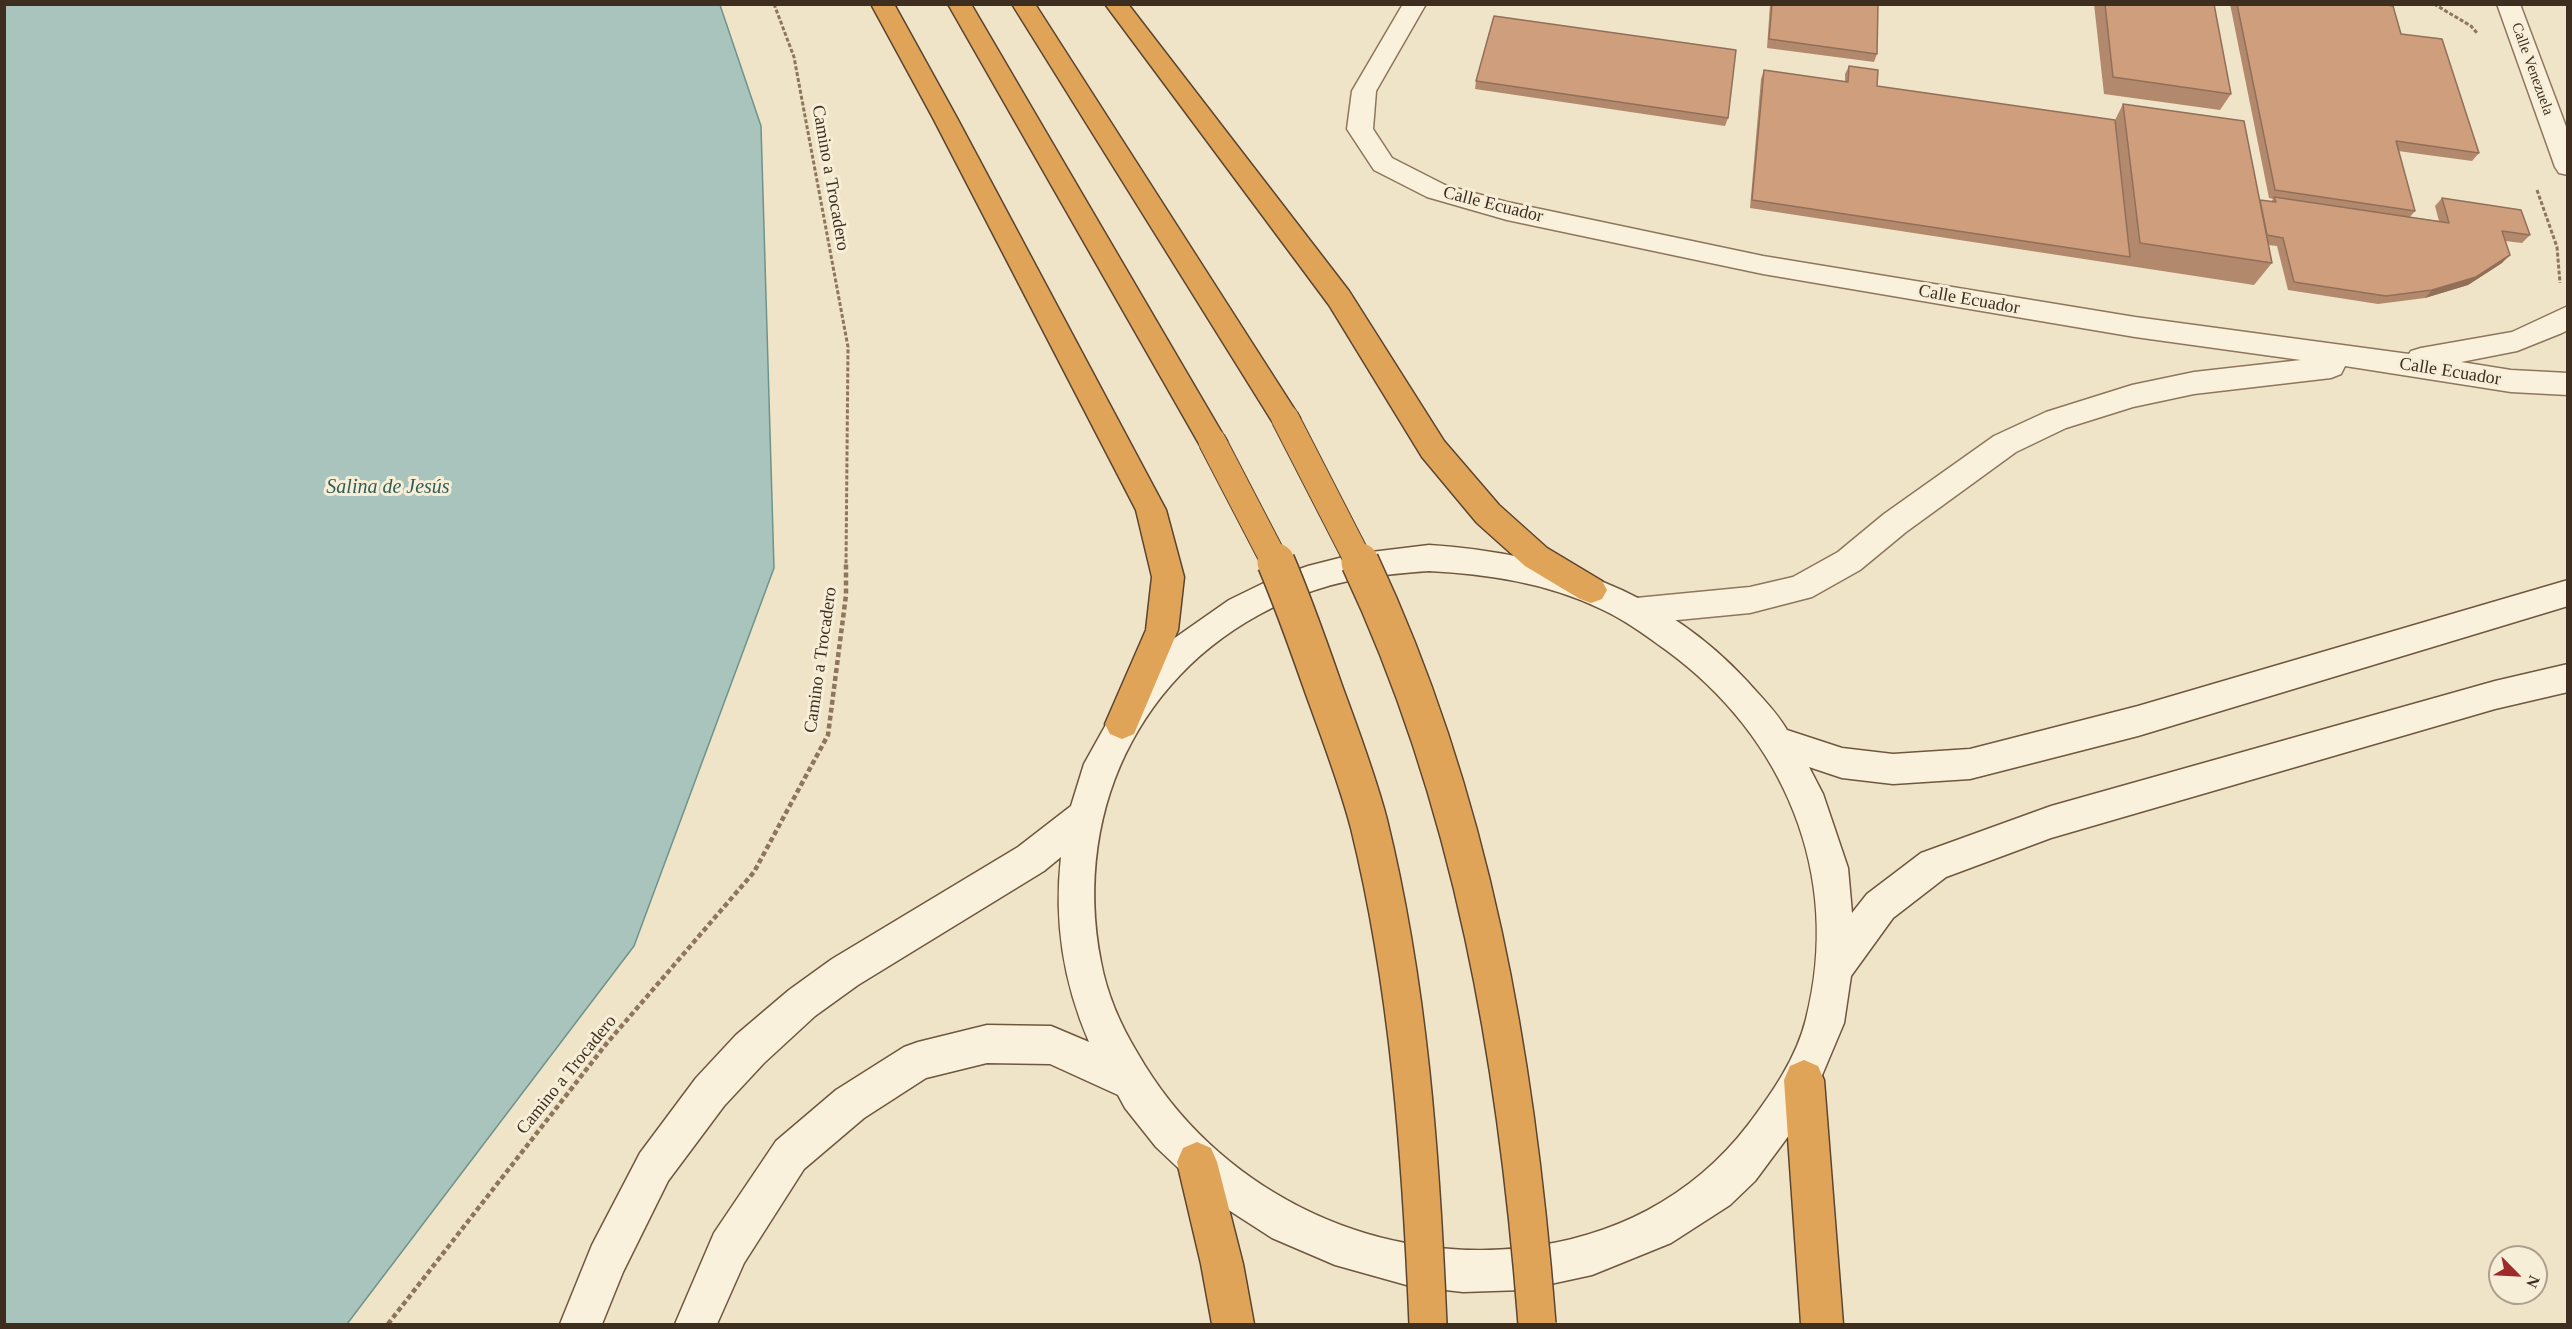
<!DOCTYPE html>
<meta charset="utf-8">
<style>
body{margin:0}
#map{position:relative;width:2572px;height:1329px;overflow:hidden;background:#f0e4c8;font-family:"Times New Roman",serif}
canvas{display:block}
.frame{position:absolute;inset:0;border:6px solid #3d2e20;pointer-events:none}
.north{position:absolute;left:2488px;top:1245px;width:60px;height:60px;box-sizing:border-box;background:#f7eed8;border:2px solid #ada18e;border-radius:50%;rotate:114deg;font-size:16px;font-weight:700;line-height:24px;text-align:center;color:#3d2e20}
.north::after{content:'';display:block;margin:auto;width:21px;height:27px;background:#9e2a2b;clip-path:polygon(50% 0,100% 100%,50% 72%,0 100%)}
</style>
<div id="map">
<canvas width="2572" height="1329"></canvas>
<div class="frame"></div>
<div class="north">N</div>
</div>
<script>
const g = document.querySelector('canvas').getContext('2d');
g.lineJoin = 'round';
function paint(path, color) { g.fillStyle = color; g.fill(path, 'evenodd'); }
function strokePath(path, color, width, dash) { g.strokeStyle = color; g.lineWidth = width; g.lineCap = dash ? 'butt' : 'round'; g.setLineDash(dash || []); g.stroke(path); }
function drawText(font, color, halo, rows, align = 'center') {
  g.font = font + ' "Times New Roman",serif'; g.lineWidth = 6; g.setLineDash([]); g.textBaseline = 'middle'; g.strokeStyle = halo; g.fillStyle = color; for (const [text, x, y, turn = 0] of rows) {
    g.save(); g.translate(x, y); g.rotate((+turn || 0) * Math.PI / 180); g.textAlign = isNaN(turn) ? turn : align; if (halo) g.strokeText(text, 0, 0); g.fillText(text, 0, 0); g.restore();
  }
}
const water = new Path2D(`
 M5,4L720,5L761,126L774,568L634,946L347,1324H5Z`);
const pathFar1 = new Path2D(`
 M774,4L794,57L848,347L846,564
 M2434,4L2471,26L2477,33
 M2537,190L2557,247L2560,283`);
const path = new Path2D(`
 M388,1324L607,1043L754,872L828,735L846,595V562`);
const street = new Path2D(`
 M1403,4H1426L1376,91L1373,129L1392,158L1445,185L1507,202L1763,256L2135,317L2409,354L2411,351L2421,348L2512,332L2568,306V330L2562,333L2517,351L2461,362L2511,370L2568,373V395L2511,392L2345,366L2341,374L2331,378L2194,394L2133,407L2066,428L2016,452L1906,532L1860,570L1812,597L1750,613L1636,624L1625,620L1620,611L1625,602L1636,598L1750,587L1793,577L1838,552L1884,514L1994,436L2046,412L2132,385L2194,372L2301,360L2135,337L1763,274L1507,220L1427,197L1374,170L1347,129L1352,91Z
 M2497,4H2520L2568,132V175L2559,173L2555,167Z`);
const secondary = new Path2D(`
 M1429,545C1551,553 1662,589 1747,681C1761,697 1776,711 1787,730L1842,748L1893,754L1970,749L2138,706L2568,580V606L2138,736L1970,779L1893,784L1842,778L1809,767L1823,794L1848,868L1852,913L1867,894L1921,853L2051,806L2495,681L2568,664V692L2495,709L2051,838L1946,877L1893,918L1851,976L1844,1023L1807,1111L1755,1181L1730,1205L1671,1243L1592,1275L1523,1290L1463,1292L1410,1286L1335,1265L1272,1238L1210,1198L1156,1147L1125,1108L1118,1095L1050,1064L987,1063L926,1078L864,1118L804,1169L744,1263L717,1324H675L714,1233L776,1141L836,1090L904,1047L918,1042L987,1025L1051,1026L1089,1042C1063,981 1054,922 1061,857L1044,871L858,985L815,1016L764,1063L724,1106L668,1181L623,1272L602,1324H560L592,1245L640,1153L696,1078L736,1035L789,990L832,959L1018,847L1071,806L1084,764L1123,694L1169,642L1229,600L1274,578L1308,566L1355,554ZM1429,571C1488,574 1547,583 1601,609C1625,620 1645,635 1666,650C1784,736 1843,875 1806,1019C1796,1059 1772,1093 1748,1125C1692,1198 1612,1238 1521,1248C1367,1264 1215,1188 1138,1054C1121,1026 1107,995 1101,962C1070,804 1148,655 1299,596C1340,579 1385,574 1429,571Z`);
const highway = new Path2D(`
 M871,4H894L957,118L1166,510L1184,577L1178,630L1134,734L1122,739L1110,734L1105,724L1146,630L1152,577L1136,510L933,118Z
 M948,4H971L1222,433L1227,441L1222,449L1212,452L1202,449Z
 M1012,4H1035L1295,410L1300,418L1295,426L1285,429L1275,426Z
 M1105,4H1128L1349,291L1444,441L1499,505L1547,548L1602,581L1607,590L1602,599L1591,603L1580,599L1525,566L1477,523L1422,457L1329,305Z
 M1804,1060L1818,1066L1824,1080L1843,1324H1801L1784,1080L1790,1066Z
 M1197,1142L1211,1148L1217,1162L1243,1264L1254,1324H1212L1201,1264L1177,1162L1183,1148Z`);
const highwayBridgeFar1 = new Path2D(`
 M1285,418L1360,564
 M1212,441L1276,564`);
const highwayBridge = new Path2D(`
 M1276,562C1294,604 1309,647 1324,690C1340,734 1357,778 1369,824C1409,987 1421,1156 1428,1324
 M1360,562C1473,802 1517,1062 1537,1324`);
const wall = new Path2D(`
 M1770,4H1878L1877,54L1874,62L1767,48Z
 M2094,4H2214L2231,94L2220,110L2104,94Z
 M2230,4H2380L2401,34L2479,153L2472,161L2398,151L2415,211L2410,217L2439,221L2435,206L2442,198L2530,235L2522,243L2505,241L2502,263L2468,285L2425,298L2378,304L2288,290L2277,246L2268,245L2272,263L2254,285L1750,208L1761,79L1764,70L1845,82V74L1849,66L1877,86L2115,120L2123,104L2260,200L2271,202L2273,199L2269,198Z
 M1476,81L1728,118L1725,126L1475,89Z`);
const shadedWall = new Path2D(`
 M2510,255L2502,263L2468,285L2425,298L2432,290Z`);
const building = new Path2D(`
 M1772,4H1878L1877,54L1769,39Z
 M2105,4H2214L2231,94L2113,77Z
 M2237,4H2380L2393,6L2401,34L2442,39L2479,153L2396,141L2415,211L2275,190Z
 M1494,16L1736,50L1728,118L1476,81Z
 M1849,66L1878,70L1877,86L2115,120L2130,257L1752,200L1764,70L1848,82Z
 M2123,104L2244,121L2272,263L2140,243Z
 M2274,197L2449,223L2442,198L2521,210L2530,235L2502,231L2510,255L2476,277L2432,290L2386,296L2294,282L2283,238L2267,235L2260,200L2276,202Z`);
const farStreetnames = [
 ["Calle Venezuela",2532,69,70]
];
const streetNames = [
 ["Camino a Trocadero",830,178,80],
 ["Calle Ecuador",1493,205,14],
 ["Calle Ecuador",1969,300,10],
 ["Calle Ecuador",2450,372,9],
 ["Camino a Trocadero",821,660,-82],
 ["Camino a Trocadero",567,1075,-51]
];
const waterNames = [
 ["Salina de Jesús",388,488]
];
paint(water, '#a9c4bc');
strokePath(water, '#6f938a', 1.5);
strokePath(street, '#8d765c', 3);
strokePath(secondary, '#6f573f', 3);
strokePath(highway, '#5b4430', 3);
strokePath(pathFar1, '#8d765c', 3, [4, 2]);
strokePath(path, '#8d765c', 4.5, [5, 3]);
paint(street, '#faf1dc');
paint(secondary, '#faf1dc');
paint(highway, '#e0a458');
strokePath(highwayBridgeFar1, '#5b4430', 29, []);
strokePath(highwayBridge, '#5b4430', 40, []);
strokePath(highwayBridgeFar1, '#e0a458', 27);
strokePath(highwayBridge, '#e0a458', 37);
paint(wall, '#b2896c');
paint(shadedWall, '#916f58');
paint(building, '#cf9f7d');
strokePath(building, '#916f58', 1.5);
drawText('15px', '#3d2e20', '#f7eed8', farStreetnames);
drawText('18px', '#3d2e20', '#f7eed8', streetNames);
drawText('italic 20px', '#2f5d5a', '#f7eed8', waterNames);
</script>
